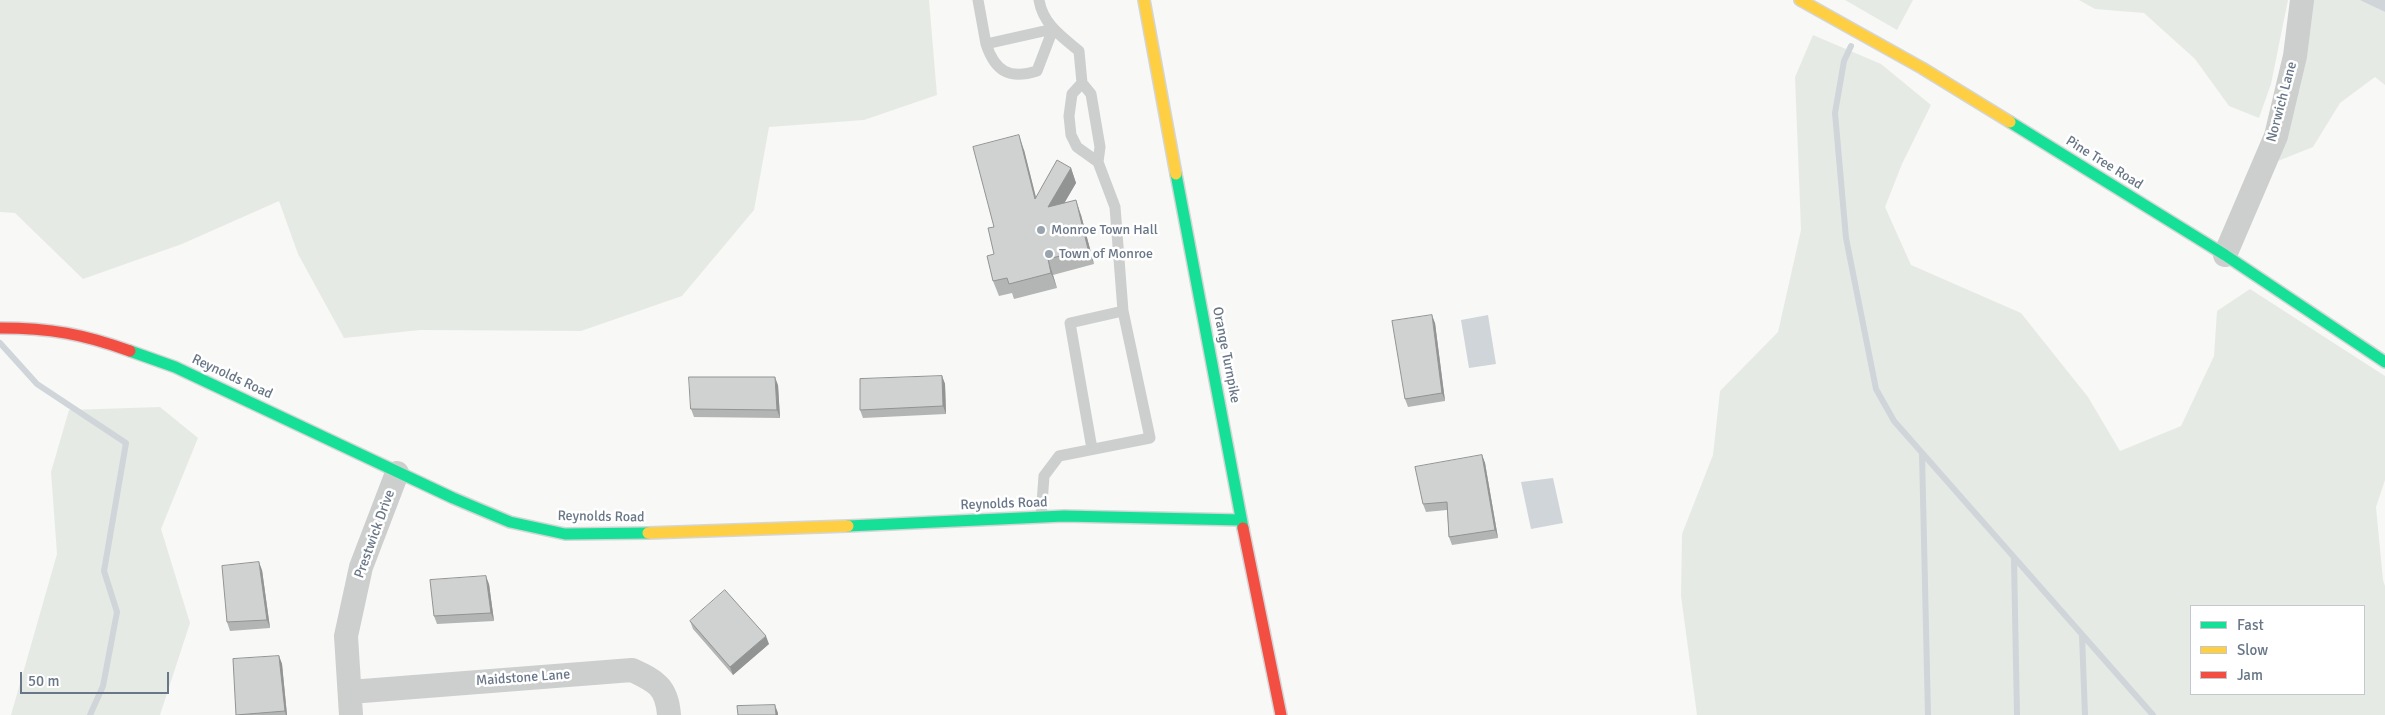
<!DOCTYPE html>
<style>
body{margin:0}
#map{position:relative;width:2385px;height:715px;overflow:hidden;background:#f8f8f7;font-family:Signika,sans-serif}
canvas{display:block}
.legend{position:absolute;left:2190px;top:605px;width:175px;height:90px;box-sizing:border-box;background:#fff;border:1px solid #c3c8cf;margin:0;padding:6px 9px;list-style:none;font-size:15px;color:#687687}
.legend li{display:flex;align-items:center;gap:10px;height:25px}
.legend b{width:25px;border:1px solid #c3c8cf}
.scale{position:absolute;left:20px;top:672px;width:149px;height:22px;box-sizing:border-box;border:2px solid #687687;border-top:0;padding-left:6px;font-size:15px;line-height:18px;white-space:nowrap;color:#687687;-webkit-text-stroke:4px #fff;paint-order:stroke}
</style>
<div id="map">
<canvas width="2385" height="715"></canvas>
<ul class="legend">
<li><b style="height:6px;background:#16e098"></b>Fast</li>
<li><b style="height:6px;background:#ffcf43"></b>Slow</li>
<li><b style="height:6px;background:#f24e42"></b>Jam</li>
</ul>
<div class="scale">50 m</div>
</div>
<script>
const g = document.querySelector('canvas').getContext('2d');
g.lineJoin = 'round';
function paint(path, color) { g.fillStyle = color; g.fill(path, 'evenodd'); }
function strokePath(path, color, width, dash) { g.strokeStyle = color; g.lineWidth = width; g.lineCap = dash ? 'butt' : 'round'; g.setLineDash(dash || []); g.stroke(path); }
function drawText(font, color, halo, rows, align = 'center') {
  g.font = font + ' Signika,sans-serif'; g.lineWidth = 5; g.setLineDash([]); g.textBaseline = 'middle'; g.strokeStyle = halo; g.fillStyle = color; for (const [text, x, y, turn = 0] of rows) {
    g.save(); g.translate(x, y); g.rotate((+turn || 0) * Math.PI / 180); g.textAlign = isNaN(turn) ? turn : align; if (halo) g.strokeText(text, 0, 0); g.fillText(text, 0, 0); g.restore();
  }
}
const green = new Path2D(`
 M0,0H929L937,95L864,120L769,127L754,210L682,296L581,331L420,330L344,338L298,254L279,201L182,244L83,279L15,213L0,212Z
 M1845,0H1913L1897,30Z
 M2079,0H2288L2271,84L2259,118L2229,106L2195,59L2144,13L2095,9Z
 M2311,0H2362L2385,12V85L2375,77L2340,103L2313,147L2278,161Z
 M1813,35L1881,64L1931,105L1902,164L1885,207L1911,265L2021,313L2088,397L2120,451L2181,426L2214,356L2217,311L2250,289L2385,376V480L2376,507L2383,580L2385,586V715H1697L1681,596L1682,534L1713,455L1720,391L1778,332L1801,230L1795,77ZM2191,606H2364V694H2191Z
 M160,407L198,438L161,529L190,623L160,715H11L57,554L51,472L69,410Z`);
const water = new Path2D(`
 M2360,0H2385V12Z
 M1488,315L1496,364L1469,368L1461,320Z
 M1553,478L1563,523L1531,529L1521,482Z`);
const stream = new Path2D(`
 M1851,46L1844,61L1835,113L1846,238L1876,389L1894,421L2153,715
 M0,343L37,384L126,443L104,571L117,612L103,686L90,715
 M1922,453L1928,715
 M2014,559L2017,715
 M2082,635L2085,715`);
const lane = new Path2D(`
 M978,0L986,44L1053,29
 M1039,0C1043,24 1061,36 1079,51L1082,83
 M986,44C995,71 1009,80 1037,71L1053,29
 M1098,162L1077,147L1071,135L1069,116L1072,94L1082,83L1091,94L1100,147L1098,162L1115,207L1123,311
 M1041,517L1044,476L1059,456L1150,438L1123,311L1070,323L1092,449`);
const street = new Path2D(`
 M2225,255L2276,136L2295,56L2302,0
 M350,692L632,670C656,681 667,687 669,715
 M351,715L346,636L361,567L397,473`);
const fast = new Path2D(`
 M2010,122L2225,255L2385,362
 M1176,174L1243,528
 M130,351L175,367L453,498L510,522L565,534L648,533
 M848,526L1064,516L1241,520`);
const slow = new Path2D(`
 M1144,0L1176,174
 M1800,0L1922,68L2010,122
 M648,533L848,526`);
const jam = new Path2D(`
 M0,328C50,328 83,334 130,351
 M1243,528L1281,715`);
const wall = new Path2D(`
 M1024,150L1036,197L1071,168L1076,183L1065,202L1081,215L1094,264L1053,275L1057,288L1014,299L1012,293L999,296L993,281L994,254V227Z
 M1435,323L1445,401L1408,407L1405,399Z
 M942,376L945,384L946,414L863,418L860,410Z
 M778,385L780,418L694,417L691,409Z
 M1482,455L1485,463L1498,538L1452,545L1449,537L1447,510L1426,512L1423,504Z
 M262,570L270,628L230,631L227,622Z
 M489,584L494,621L437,624L434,616Z
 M690,621L769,644L733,675L693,629Z
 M279,656L282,664L287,715H236Z`);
const shadedWall = new Path2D(`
 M1019,135L1024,150L1040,214L1035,199Z
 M1071,168L1076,183L1053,222L1048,207Z
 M1076,200L1081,215L1094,264L1088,249Z
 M1048,259L1053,275L1057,288L1051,273Z
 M1432,315L1435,323L1445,401L1442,393Z
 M942,376L945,384L946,414L943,406Z
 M775,377L778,385L780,418L777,410Z
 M1482,455L1485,463L1498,538L1495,530Z
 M259,562L262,570L270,628L267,620Z
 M486,576L489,584L494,621L491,613Z
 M766,636L769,644L733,675L730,667Z
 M279,656L282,664L287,715H286L285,711Z
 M775,705L778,713V715H776Z`);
const building = new Path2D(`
 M1019,135L1035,199L1057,160L1071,168L1048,207L1076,200L1088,249L1048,259L1051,273L1009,284L1007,278L993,281L987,256L994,254L988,228L994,227L973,147Z
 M1432,315L1442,393L1405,399L1392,321Z
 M942,376L943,406L860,410V379Z
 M689,377H775L777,410L691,409Z
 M1482,455L1495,530L1449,537L1447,502L1423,504L1415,467Z
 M259,562L267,620L227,622L222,566Z
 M486,576L491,613L434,616L430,580Z
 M725,590L766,636L730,667L690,621Z
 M279,656L285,711L236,715L233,659Z
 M775,705L776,715H738L737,706Z`);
const markers = [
 [1041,230,5,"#9aa4ae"],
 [1049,254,5,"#9aa4ae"]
];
const streetNames = [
 ["Norwich Lane",2282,102,-75],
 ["Pine Tree Road",2104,163,32],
 ["Orange Turnpike",1226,355,79],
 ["Reynolds Road",232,377,25],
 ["Reynolds Road",1004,504,-2],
 ["Reynolds Road",601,517,1],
 ["Prestwick Drive",375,534,-70],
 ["Maidstone Lane",523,678,-4]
];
const poiNames = [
 ["Monroe Town Hall",1051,230],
 ["Town of Monroe",1059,254]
];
paint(green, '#e6eae5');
paint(water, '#cfd5d9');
strokePath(stream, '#cfd5d9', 6);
strokePath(fast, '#d4d5d6', 14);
strokePath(slow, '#d4d5d6', 14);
strokePath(jam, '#d4d5d6', 14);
strokePath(lane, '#cdcece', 11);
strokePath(street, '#cdcece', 24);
strokePath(fast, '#16e098', 11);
strokePath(slow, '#ffcf43', 11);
strokePath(jam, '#f24e42', 11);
paint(wall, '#b3b5b5');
paint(shadedWall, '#929393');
paint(building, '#d0d2d2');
strokePath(building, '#929393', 1);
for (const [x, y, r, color] of markers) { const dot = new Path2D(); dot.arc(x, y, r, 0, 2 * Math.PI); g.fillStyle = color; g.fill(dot); strokePath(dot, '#fff', 2); }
drawText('14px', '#687687', '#fff', streetNames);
drawText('14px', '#687687', '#fff', poiNames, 'left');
</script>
